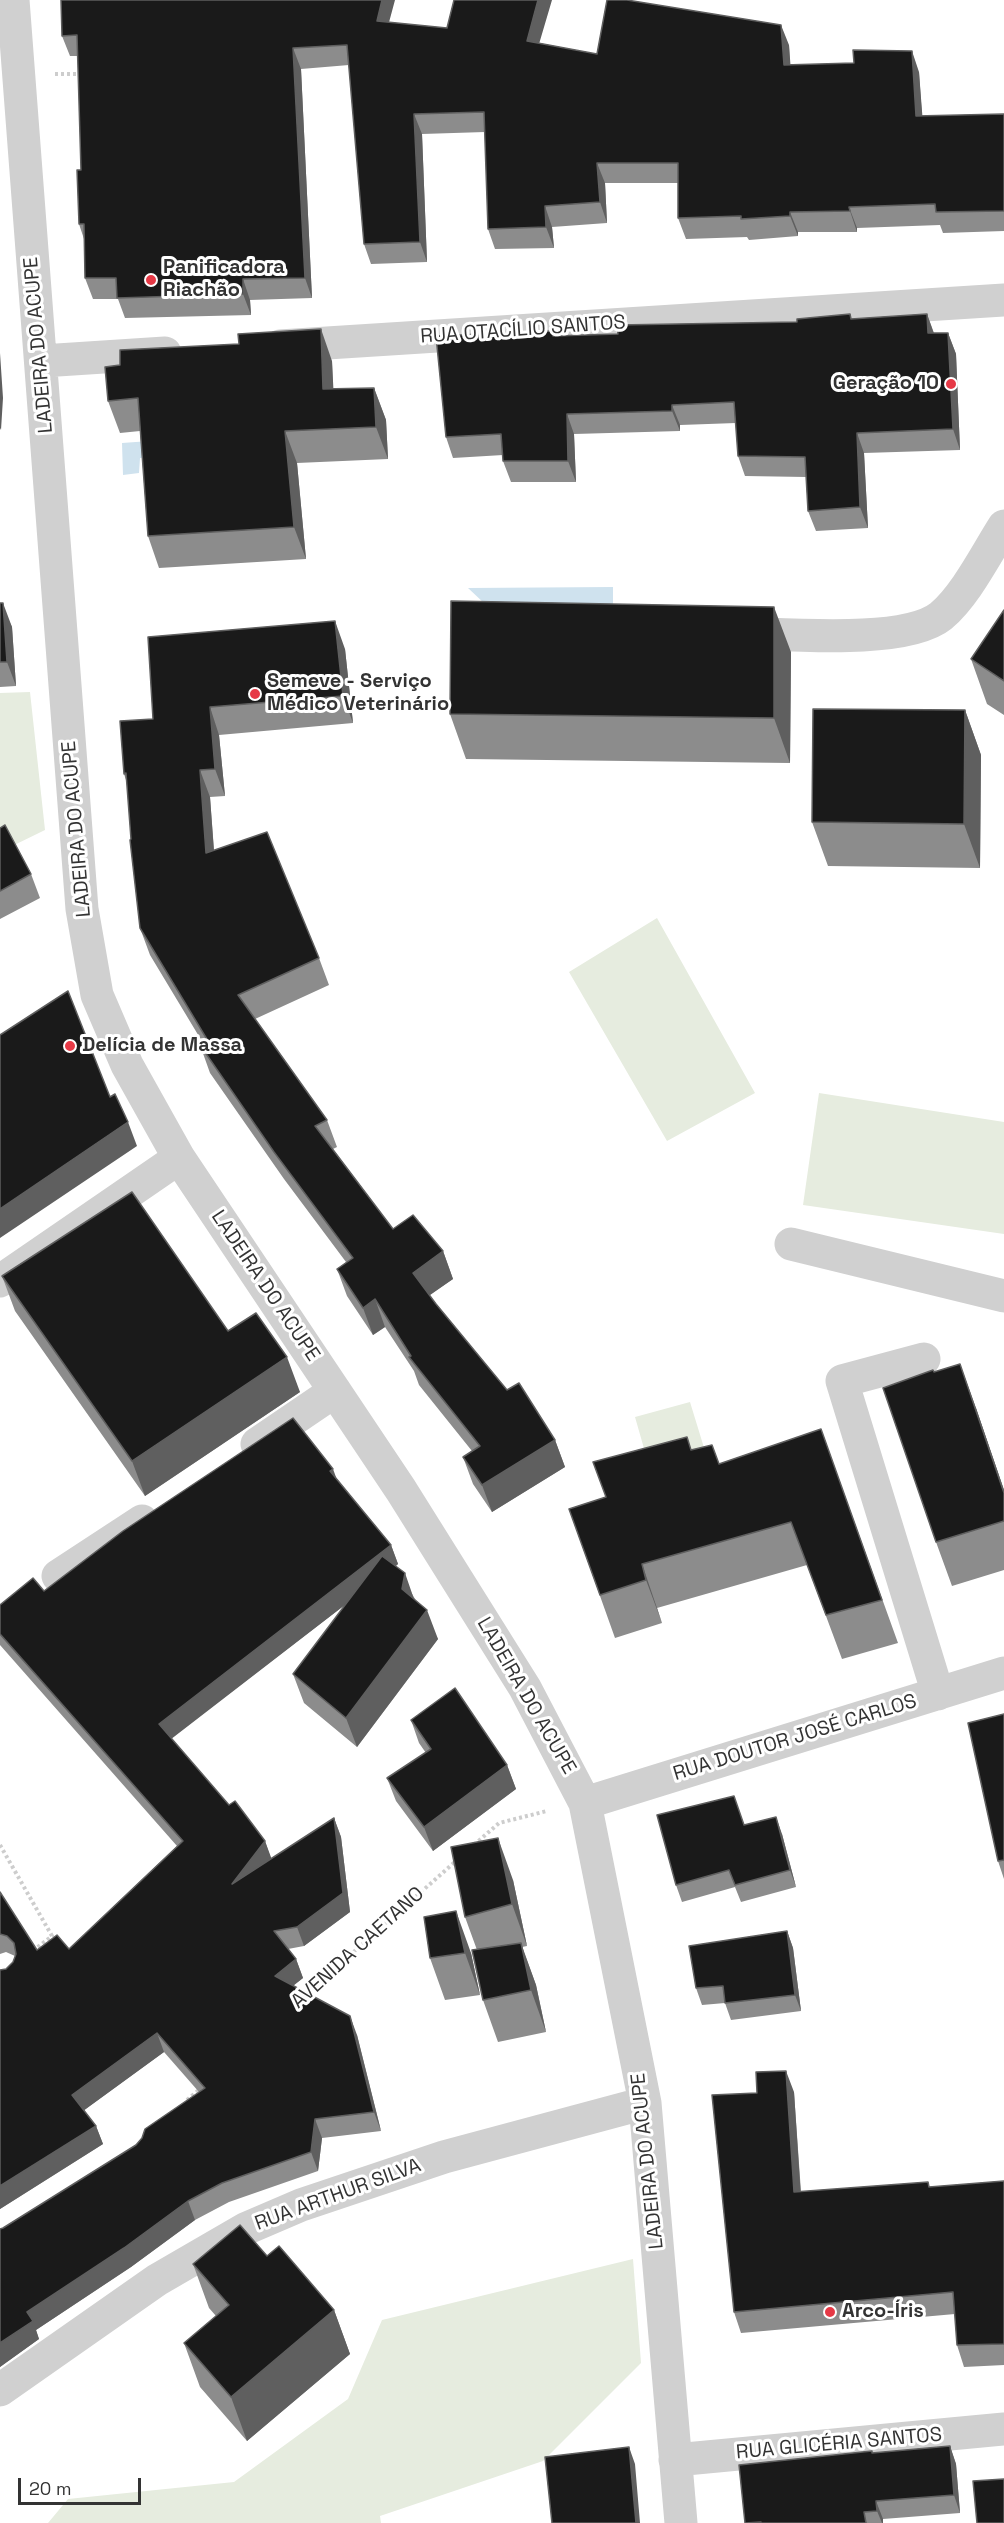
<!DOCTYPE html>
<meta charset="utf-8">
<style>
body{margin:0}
#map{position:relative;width:1004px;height:2523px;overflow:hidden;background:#fff;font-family:"Space Grotesk",sans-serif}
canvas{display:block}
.scale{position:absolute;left:18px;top:2478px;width:123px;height:27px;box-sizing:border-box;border:3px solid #333;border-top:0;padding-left:8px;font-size:18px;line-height:21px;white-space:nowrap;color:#333;-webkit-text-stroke:4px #fff;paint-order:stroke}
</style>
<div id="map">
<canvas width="1004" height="2523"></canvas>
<div class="scale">20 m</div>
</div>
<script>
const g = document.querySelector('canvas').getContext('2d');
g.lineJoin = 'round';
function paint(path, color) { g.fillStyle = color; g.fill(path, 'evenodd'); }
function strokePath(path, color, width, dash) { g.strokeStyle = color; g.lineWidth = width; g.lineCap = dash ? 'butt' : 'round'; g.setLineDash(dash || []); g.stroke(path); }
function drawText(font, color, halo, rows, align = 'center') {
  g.font = font + ' "Space Grotesk",sans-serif'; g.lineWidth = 6; g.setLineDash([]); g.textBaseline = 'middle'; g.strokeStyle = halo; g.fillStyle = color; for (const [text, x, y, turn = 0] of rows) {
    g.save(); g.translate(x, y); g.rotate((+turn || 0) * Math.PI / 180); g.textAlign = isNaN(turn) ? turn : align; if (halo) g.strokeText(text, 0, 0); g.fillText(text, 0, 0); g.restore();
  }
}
const green = new Path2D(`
 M30,692L45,830L0,852V693Z
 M657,918L755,1093L667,1141L569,972Z
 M819,1093L1004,1122V1234L803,1205Z
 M690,1402L709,1464L653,1480L635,1417Z
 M633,2259L641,2363L543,2461L380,2516L381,2523H48L68,2499L234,2482L348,2399L382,2320Z`);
const water = new Path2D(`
 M205,437L207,457L140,458L139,473L123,475L122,443Z
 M613,587V607L485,604L468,588Z`);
const path = new Path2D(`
 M55,74H83
 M0,1845L52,1936L34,1950
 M474,1845L499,1823L547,1811
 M304,1996L457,1860
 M187,2100L200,2089`);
const minor = new Path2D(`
 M13,0L82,909L97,995L127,1065L179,1158L401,1490L525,1688L585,1803L645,2103L681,2523
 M280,346L1004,300
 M42,361L165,353
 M738,633C786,634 905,645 941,616C966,595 986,554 1004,526
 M791,1244L1004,1296
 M0,1281L179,1158
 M924,1359L842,1381L938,1694
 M257,1444L335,1391
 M58,1576L142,1521
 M585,1803L1004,1673
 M0,2390L157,2280L245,2229L301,2205L444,2157L645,2103
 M675,2460L1004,2429`);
const wall = new Path2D(`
 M389,22L539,43L597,54L789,45L790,65L919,72L922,116L1004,114V231L943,233L940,225L857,228V232H798V236L749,240L747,237L686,239L678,218V183H605L607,223L552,227L554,248L495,249L488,229L485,132L422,134L427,262L371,264L364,244L349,65L301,69L312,298L250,300L251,315L125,318L118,299H93L85,278L84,239L79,224L81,170L78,56H70L62,36Z
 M927,314L934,333H948L956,354L960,450L864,453L868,528L816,531L808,511L806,477L745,476L738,456L736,423L680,425V431L574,434L576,482H511L503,461V455L453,458L446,437L555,336L618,334Z
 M332,361L333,389L374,388L386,420L388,459L297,463L306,559L159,568L148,536L140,431L120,433L108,401Z
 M0,603L12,627L16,686L0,687Z
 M1004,610V715L987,704L971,659Z
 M345,649L353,723L219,735L225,796L210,797L214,850L319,958L329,985L255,1019L327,1120L337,1147L333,1149L393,1229L443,1251L453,1279L429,1295L507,1390L555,1440L565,1467L492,1512L473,1484L463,1457L472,1451L419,1385L414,1371L385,1327L373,1335L347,1296L337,1269L346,1262L284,1179L210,1073L200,1045L203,1043L150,955L140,928L127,783L124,774L153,719Z
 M791,652L790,763L466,759L450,714Z
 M965,710L981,755L980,868L828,866L812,822Z
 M0,828L31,874L40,898L0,919Z
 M2,1276L228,1331L300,1392L145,1496L15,1311Z
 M934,1372L976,1408L1004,1490V1570L952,1586L936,1542Z
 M821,1429L898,1643L842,1659L807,1565L657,1608L662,1623L615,1638L569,1509L606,1497L692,1450L712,1445L719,1464Z
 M337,1479L391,1545L398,1564L396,1566L438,1639L357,1747L304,1703L293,1674L346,1604L171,1738L229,1805L265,1841L271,1859L334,1818L341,1837L350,1912L304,1946L288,1949L296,1959L303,1978L293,1986L357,2035L381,2131L322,2138L318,2171L229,2202L195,2220L131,2267L36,2330L39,2339L0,2367V2229L3,2228L136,2145L199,2092L164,2052L84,2110L96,2126L103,2144L0,2209V1970L6,1969L13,1962L15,1956L6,1952L0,1954V1892L37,1950L69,1949L177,1846L0,1645V1605L44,1591Z
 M1004,1714V1879L998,1861Z
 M411,1720L507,1765L516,1789L433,1851L396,1801L387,1778L426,1753L419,1743Z
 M744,1825L782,1834L796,1887L741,1902L735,1887L682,1902L676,1885Z
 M513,1880L527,1946L522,1947L536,1985L546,2032L498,2042L483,2000L477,1950L465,1917Z
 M424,1917L471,1953L480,1995L445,2000L430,1958Z
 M787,1931L793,1948L801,2011L731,2020L725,2003L702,2005L696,1988Z
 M794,2092L801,2192L930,2187L1004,2181V2365L964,2367L957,2345L955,2314L741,2333L734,2312L757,2093Z
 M193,2264L334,2310L350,2354L247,2441L200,2387L184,2343L216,2316L209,2308Z
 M950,2446L956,2464L960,2513L883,2519V2523H745L872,2453Z`);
const shadedWall = new Path2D(`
 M382,0H395L384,41L377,21Z
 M538,0H552L534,61L527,41Z
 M781,25L789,45L792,86L784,65Z
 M293,48L301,69L312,298L305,278Z
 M912,51L919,72L924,137L916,116Z
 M414,114L422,134L427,262L420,242Z
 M597,163L605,183L607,223L600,202Z
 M545,206L552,227L554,248L546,227Z
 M849,207L857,228V232L850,211Z
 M790,212L798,232V236L790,216Z
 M243,279L250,300L251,315L243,294Z
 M927,314L934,334L928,333Z
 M321,329L332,361L335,421L323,389Z
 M948,333L956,354L960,450L953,429Z
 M0,353L3,398L1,430L0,428Z
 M374,388L386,420L388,459L376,427Z
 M672,405L680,425V431L672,411Z
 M567,414L574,434L576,482L568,461Z
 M285,431L297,463L306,559L294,527Z
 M857,433L864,453L868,528L860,507Z
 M3,603L12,627L16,686L7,662Z
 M774,607L791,652L790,763L774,718Z
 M335,621L345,649L353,723L343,696Z
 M210,707L219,735L225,796L215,769Z
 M965,710L981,755L980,868L964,824Z
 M200,770L210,797L216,880L206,853Z
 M128,1122L137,1146L0,1238V1209Z
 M443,1251L453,1279L423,1300L413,1273Z
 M375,1299L385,1327L373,1335L363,1308Z
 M287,1357L300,1392L145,1496L132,1461Z
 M960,1364L976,1408L1004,1490V1493Z
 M555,1440L565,1467L492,1512L482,1485Z
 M333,1469L340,1488L330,1471Z
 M391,1545L398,1564L166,1743L159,1724Z
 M642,1564L657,1608L662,1623L646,1580Z
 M405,1573L415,1602L402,1589Z
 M427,1610L438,1639L357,1747L346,1718Z
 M507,1765L516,1789L433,1851L424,1827Z
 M776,1817L782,1834L796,1887L790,1870Z
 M334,1818L341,1837L350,1912L304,1946L297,1927Z
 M498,1838L513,1880L527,1946L512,1904Z
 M265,1841L272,1860L232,1884Z
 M456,1911L471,1953L480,1995L465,1953Z
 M787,1931L793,1948L801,2011L795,1995Z
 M521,1943L536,1985L546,2032L531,1990Z
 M296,1959L303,1978L281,1995L275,1976Z
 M350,2016L357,2035L381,2131L374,2112Z
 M157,2033L164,2052L79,2114L72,2095Z
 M786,2071L794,2092L802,2213L794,2192Z
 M315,2119L322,2138L318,2171L311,2152Z
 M96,2126L103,2144L0,2209V2186Z
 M188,2201L195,2220L131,2267L36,2330L39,2339L0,2367V2343L27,2312Z
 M334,2310L350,2354L247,2441L231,2397Z
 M950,2446L956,2464L960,2513L954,2495Z
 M629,2447L635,2464L640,2523H636Z
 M876,2501L883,2519V2523H882L877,2511Z`);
const building = new Path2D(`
 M61,0H382L377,21L447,28L454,0H538L527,41L597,54L607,0H627L781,25L784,65L854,63L853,50L912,51L916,116L1004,114V211L936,212L935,204L849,207L850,211L790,212V216L741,219V216L678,218V163H597L600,202L545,206L546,227L488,229L484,112L414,114L420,242L364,244L347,45L293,48L305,278L243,279V294L117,298L116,278H85L84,224H79L77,170H81L77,35L62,36Z
 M850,314L851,319L927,314L928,333H948L953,429L857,433L860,507L808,511L805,457L738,456L734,402L672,405V411L567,414L568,461H503L501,434L446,437L436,336L553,331V336L618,334L617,325L797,322V319Z
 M321,329L323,389L374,388L376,427L285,431L294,527L148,536L138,398L108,401L105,367L120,365V350L239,344L238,334Z
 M451,601L774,607V718L450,714Z
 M0,603H3L7,662H0Z
 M1004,610V681L971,659Z
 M335,621L343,696L210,707L215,769L200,770L206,853L267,832L319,958L238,995L327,1120L315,1126L393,1229L413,1215L443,1251L413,1273L436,1304L507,1390L519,1383L555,1440L482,1485L463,1457L480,1446L409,1357L411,1356L375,1299L363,1308L337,1269L353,1258L274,1152L200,1045L208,1041L140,928L130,840L131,839L126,773L124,774L120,721L153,719L148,637Z
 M813,709L965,710L964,824L812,822Z
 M5,825L31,874L0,891V828Z
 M68,991L110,1097L115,1094L128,1122L0,1209V1035Z
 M132,1192L228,1331L256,1313L287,1357L132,1461L2,1276Z
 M960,1364L1004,1493V1521L936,1542L883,1388L933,1370L934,1372Z
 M293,1418L333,1469L330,1471L391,1545L159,1724L229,1805L235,1801L265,1841L232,1884L334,1818L343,1893L297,1927L274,1931L296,1959L275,1976L350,2016L374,2112L315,2119L311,2152L222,2183L188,2201L124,2248L27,2312L33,2321L0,2343V2229L3,2228L136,2145L142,2138L145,2129L205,2088L157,2033L72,2095L96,2126L0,2186V1970L6,1969L13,1962L16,1954L14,1943L7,1936L0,1934V1892L37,1950L57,1935L69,1949L183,1841L0,1634V1605L33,1578L44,1591L123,1531Z
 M821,1429L882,1600L826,1615L791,1522L642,1564L646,1580L600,1595L569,1509L606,1497L593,1462L687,1437L691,1450L712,1445L719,1464Z
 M382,1556L405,1573L402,1589L427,1610L346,1718L293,1674Z
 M455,1688L507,1765L424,1827L387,1778L431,1749L411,1720Z
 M1004,1714V1860L998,1861L968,1723Z
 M734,1796L744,1825L776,1817L790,1870L735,1885L729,1870L676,1885L657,1815Z
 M498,1838L512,1904L465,1917L451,1847Z
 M456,1911L465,1953L430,1958L424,1917Z
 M787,1931L795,1995L725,2003L723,1986L696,1988L689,1946Z
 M521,1943L531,1990L483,2000L472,1950Z
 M786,2071L794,2192L928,2182L929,2187L1004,2181V2344L957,2345L953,2292L734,2312L712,2095L757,2093L756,2072Z
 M240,2225L267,2256L279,2246L334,2310L231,2397L184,2343L229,2305L193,2264Z
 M950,2446L954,2495L876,2501L877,2511L864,2512L866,2523H761V2522L745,2523L739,2465L872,2451V2453Z
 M629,2447L636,2523H552L545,2457Z
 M1004,2479V2523H977L973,2481Z`);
const markers = [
 [151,280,6,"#e63946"],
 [951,384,6,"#e63946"],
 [255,694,6,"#e63946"],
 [70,1046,6,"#e63946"],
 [830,2312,6,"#e63946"]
];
const poiNames = [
 ["Panificadora",163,268],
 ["Riachão",163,291],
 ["Geração 10",939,384,"right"],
 ["Semeve - Serviço",267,682],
 ["Médico Veterinário",267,705],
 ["Delícia de Massa",82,1046],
 ["Arco-Íris",842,2312]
];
const streetNames = [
 ["RUA OTACÍLIO SANTOS",523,330,-4],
 ["LADEIRA DO ACUPE",39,345,-95],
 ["LADEIRA DO ACUPE",77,829,-95],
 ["LADEIRA DO ACUPE",265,1286,56],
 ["LADEIRA DO ACUPE",526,1696,60],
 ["RUA DOUTOR JOSÉ CARLOS",795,1738,-17],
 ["AVENIDA CAETANO",358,1948,-42],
 ["LADEIRA DO ACUPE",648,2161,-96],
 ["RUA ARTHUR SILVA",338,2195,-20],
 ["RUA GLICÉRIA SANTOS",839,2444,-5]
];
paint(green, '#e6ecdf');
paint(water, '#cfe2ee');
strokePath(path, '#cdcdcd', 4, [3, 3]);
strokePath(minor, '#d0d0d0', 33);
paint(wall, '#8c8c8c');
paint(shadedWall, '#5f5f5f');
paint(building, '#1a1a1a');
strokePath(building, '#5f5f5f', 1.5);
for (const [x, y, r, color] of markers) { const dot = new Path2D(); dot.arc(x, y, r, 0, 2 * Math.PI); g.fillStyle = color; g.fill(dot); strokePath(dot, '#fff', 2); }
drawText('bold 20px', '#333', '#fff', poiNames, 'left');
drawText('20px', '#333', '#fff', streetNames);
</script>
